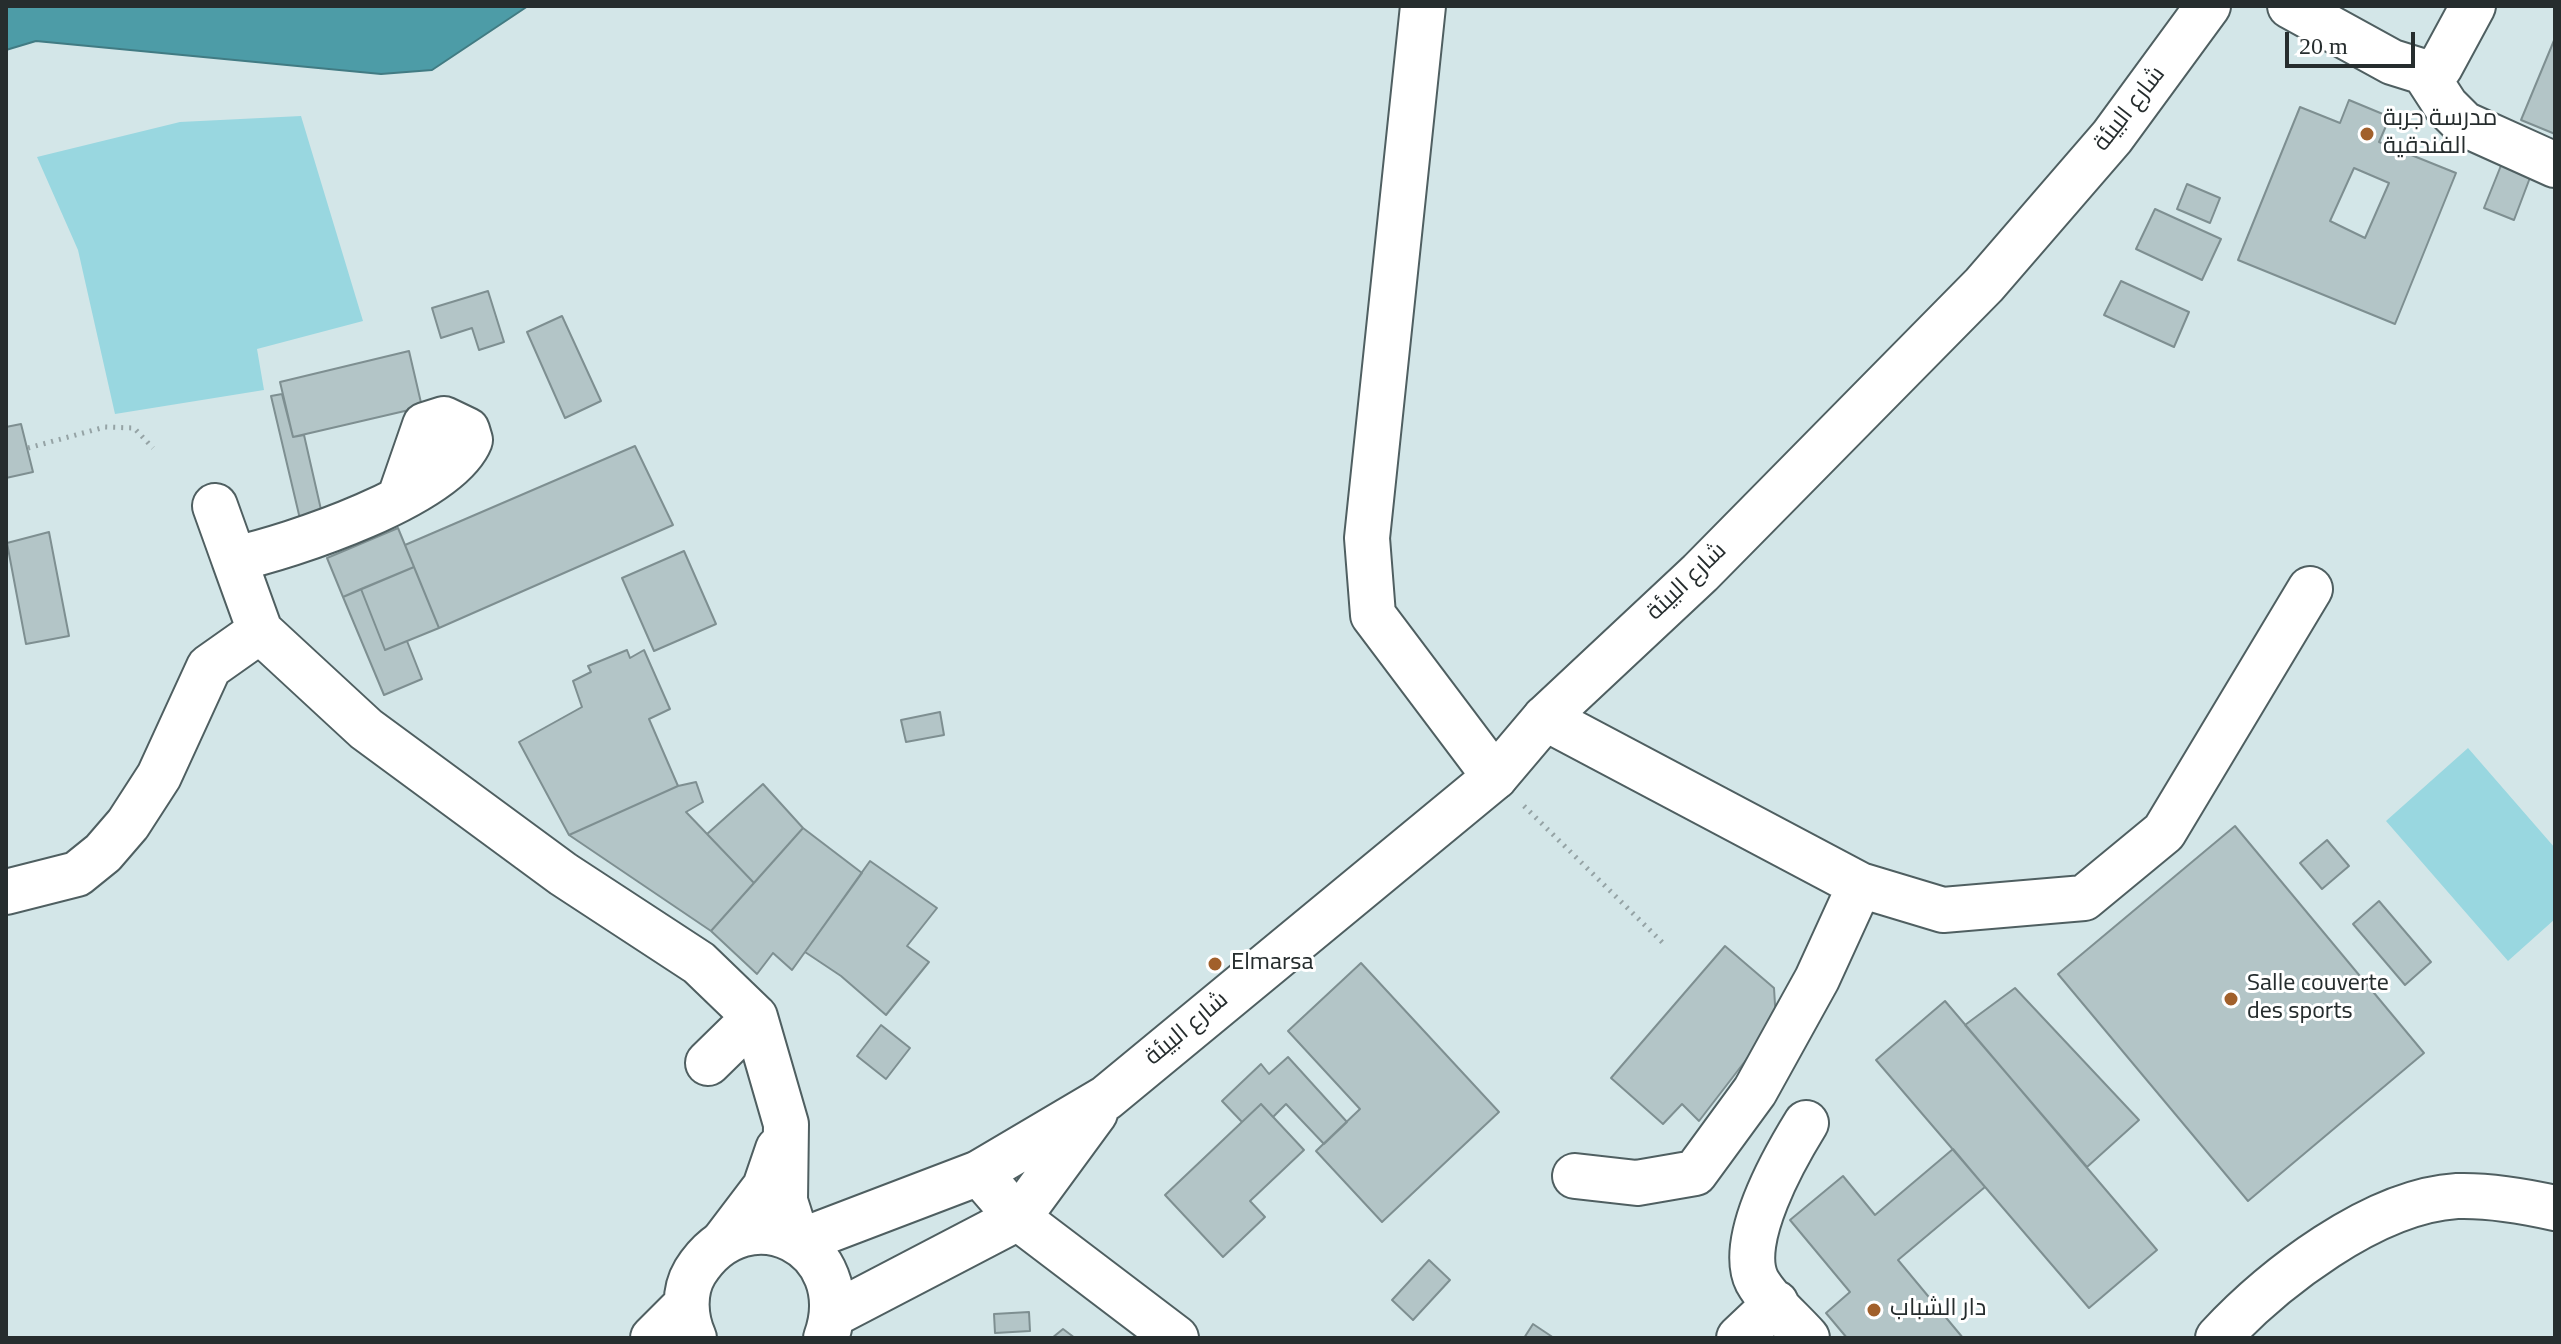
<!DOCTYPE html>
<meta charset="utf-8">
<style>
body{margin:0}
#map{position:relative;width:2561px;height:1344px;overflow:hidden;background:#d3e6e8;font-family:Georgia,serif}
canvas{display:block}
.frame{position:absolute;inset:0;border:8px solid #262d2e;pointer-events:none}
.scale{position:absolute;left:2285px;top:32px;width:130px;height:36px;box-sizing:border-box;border:4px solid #262d2e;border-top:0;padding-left:10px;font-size:24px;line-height:28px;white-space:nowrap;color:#262d2e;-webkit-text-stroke:6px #fff;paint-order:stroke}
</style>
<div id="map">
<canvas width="2561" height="1344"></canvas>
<div class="frame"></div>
<div class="scale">20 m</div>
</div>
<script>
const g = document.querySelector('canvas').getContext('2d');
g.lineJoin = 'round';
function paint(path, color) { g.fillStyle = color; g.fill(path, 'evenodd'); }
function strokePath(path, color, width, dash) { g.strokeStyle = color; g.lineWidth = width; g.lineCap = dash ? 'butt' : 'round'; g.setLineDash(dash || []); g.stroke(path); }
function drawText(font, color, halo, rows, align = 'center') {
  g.font = font + ' Georgia,Cairo,serif'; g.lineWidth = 6; g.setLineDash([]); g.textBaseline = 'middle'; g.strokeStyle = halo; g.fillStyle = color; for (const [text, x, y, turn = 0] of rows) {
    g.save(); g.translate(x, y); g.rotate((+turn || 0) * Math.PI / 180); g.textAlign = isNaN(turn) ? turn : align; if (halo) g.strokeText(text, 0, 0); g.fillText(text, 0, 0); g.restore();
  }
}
const green = new Path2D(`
 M301,116L363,321L257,349L264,390L115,414L78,250L37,157L180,122Z
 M2468,748L2555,848V919L2508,961L2386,821Z`);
const water = new Path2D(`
 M6,6H528L432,70L381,74L36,41L6,50Z`);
const building = new Path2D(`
 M2555,38V134L2521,120Z
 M2349,100L2390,117L2379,142L2456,173L2395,324L2238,260L2300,107L2340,123ZM2354,168L2389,183L2365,238L2330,221Z
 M2502,163L2531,175L2514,220L2484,208Z
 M2187,184L2220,198L2210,223L2177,209Z
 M2155,209L2221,239L2202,280L2136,249Z
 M2121,281L2189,312L2174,347L2104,315Z
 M488,291L504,342L479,350L472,328L441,338L432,308Z
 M562,316L601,401L565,418L527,332Z
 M409,351L422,407L293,437L280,382Z
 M282,394L293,437L304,435L322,514L300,519L271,396Z
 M21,424L33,472L6,478V427Z
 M635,446L673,525L439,628L405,545Z
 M398,528L414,567L343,597L327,558Z
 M49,532L69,636L26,644L7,543Z
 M684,551L716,624L654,651L622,578Z
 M414,567L439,628L385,650L361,589Z
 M361,589L385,650L407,641L422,679L384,695L343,597Z
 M627,650L630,658L644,650L670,709L649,719L678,786L569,835L519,742L582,707L573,681L591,672L588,666Z
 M940,712L944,735L906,742L901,720Z
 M696,782L703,802L686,812L754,883L711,931L569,835L678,786Z
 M763,784L803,828L754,883L707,834Z
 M2235,826L2424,1053L2248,1201L2058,974Z
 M803,828L862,873L792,970L773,953L757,974L711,931Z
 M2327,840L2349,866L2322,889L2300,863Z
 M870,861L937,908L907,946L929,962L886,1015L841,976L805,952Z
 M2379,901L2431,962L2405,985L2353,924Z
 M1725,946L1774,988L1776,1021L1699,1121L1682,1104L1663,1124L1611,1078Z
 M1361,963L1499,1112L1382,1222L1316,1151L1360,1109L1288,1031Z
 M2015,988L2139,1120L2087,1167L1965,1025Z
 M1945,1001L2157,1250L2089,1308L1876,1060Z
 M881,1025L910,1048L886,1079L857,1056Z
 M1288,1057L1347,1122L1324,1144L1286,1104L1273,1117L1261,1104L1242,1122L1222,1101L1261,1064L1269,1074Z
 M1261,1104L1304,1150L1250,1201L1265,1217L1223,1257L1165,1195Z
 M1953,1149L1985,1187L1898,1260L1963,1338H1847L1826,1313L1850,1292L1790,1220L1843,1176L1875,1215Z
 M1429,1260L1450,1280L1413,1320L1392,1300Z
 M1029,1312L1030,1331L995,1333L994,1314Z
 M1533,1324L1554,1338H1524Z
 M1063,1329L1075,1338H1052Z`);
const path = new Path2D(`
 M28,448L105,427L134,428L153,448
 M1524,806L1665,945`);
const minor = new Path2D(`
 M1423,6L1367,538L1373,615L1495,777
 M2290,6L2392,62L2424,72L2440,67L2473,6
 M2424,72L2446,106L2464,124L2555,165
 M215,506L234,559
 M260,631L234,559C290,547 448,495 470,440L467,430L444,419L425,425L400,497
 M1545,718L1860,885L1943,910L2084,898L2164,832L2310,589
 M6,892L77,874L103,853L128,824L159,776L209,667L260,631L366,729L563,874L699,963L755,1017L786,1124L785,1201L798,1242
 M708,1063L755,1017
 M1806,1123C1785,1157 1737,1241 1757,1281C1768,1301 1791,1320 1807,1338
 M979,1173L1018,1218L1176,1338
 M1575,1176L1637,1183L1695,1173L1755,1091L1817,979L1860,885
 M724,1241L765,1187L778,1149
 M1739,1338L1776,1303
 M2218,1338C2273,1279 2373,1201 2457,1196C2489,1195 2524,1201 2555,1208`);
const major = new Path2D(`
 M798,1242L979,1173L1106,1098L1495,777L1545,718L1700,573L1984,285L2112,137L2208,6
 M834,1314L1018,1218L1095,1113
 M653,1338L686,1305
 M694,1338C685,1318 683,1292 695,1272C747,1189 859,1246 826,1338`);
const markers = [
 [2367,134,8,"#a1602b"],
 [1215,964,8,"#a1602b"],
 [2231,999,8,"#a1602b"],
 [1874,1310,8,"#a1602b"]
];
const streetNames = [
 ["شارع البيئة",2131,110,-52],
 ["شارع البيئة",1688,583,-44],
 ["شارع البيئة",1188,1030,-40]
];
const poiNames = [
 ["مدرسة جربة",2383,120],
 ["الفندقية",2383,148],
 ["Elmarsa",1231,964],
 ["Salle couverte",2247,985],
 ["des sports",2247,1013],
 ["دار الشباب",1890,1310]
];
paint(green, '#99d7e0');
paint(water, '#4d9ca7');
strokePath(water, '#417b83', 2);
paint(building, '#b3c5c7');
strokePath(building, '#7e8f91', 2);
strokePath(minor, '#4f5f61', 48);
strokePath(major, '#4f5f61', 48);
strokePath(path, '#95a3a5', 5, [2, 6]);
strokePath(minor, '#fff', 44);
strokePath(major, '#fff', 44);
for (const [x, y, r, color] of markers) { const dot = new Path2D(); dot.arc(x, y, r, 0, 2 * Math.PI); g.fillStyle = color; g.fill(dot); strokePath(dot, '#fff', 3); }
drawText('24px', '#262d2e', '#fff', streetNames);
drawText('24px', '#262d2e', '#fff', poiNames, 'left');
</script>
